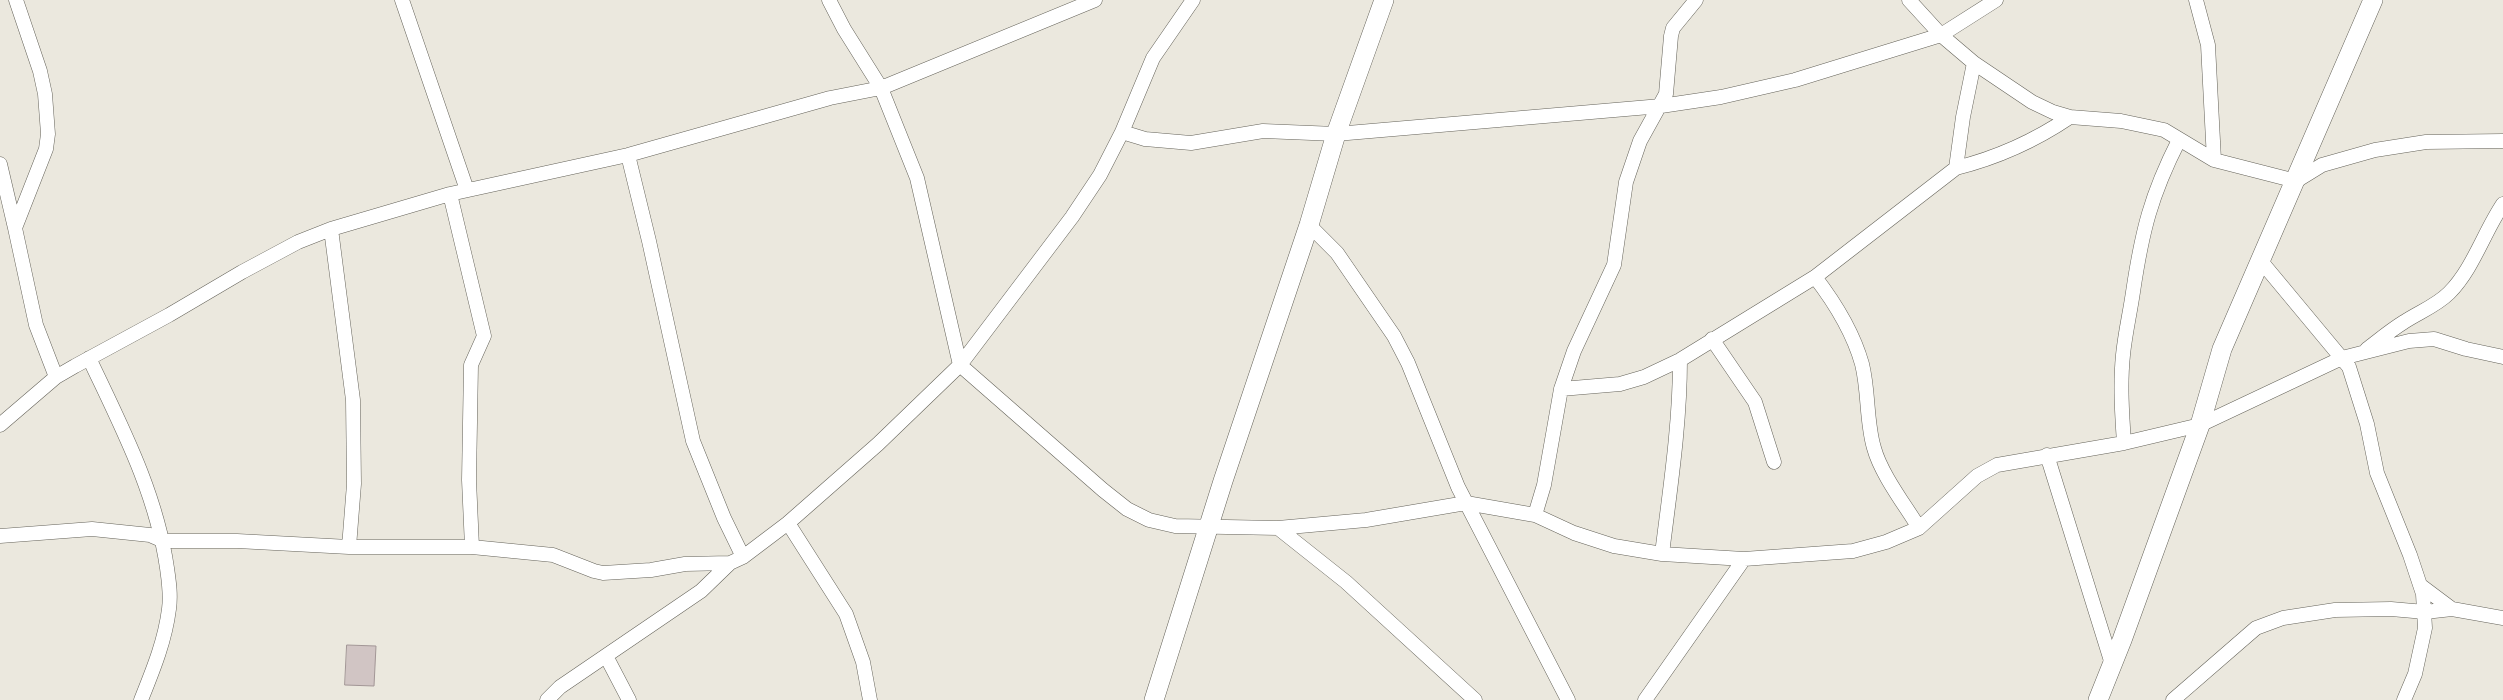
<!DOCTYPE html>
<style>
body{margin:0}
canvas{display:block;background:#ebe8de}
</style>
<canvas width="2503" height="700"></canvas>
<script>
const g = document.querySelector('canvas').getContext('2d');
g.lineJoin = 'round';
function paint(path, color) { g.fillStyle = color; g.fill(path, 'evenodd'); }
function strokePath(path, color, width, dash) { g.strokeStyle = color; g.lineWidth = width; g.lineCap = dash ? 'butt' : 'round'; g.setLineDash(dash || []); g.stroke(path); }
const building = new Path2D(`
 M347,645L376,646L374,686L345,685Z`);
const street = new Path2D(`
 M16,0L40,71L45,94L48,134L46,149L15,228L36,325L56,377
 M402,0L467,190
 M829,0L844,29L881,88L917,178L960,365L1103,490L1127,509L1149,520L1175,526L1278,528L1346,582L1475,700
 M1909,0L1941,35L1974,63L2032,102L2053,112L2070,117L2121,121L2164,130L2214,160L2296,181L2322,165L2375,150L2426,142L2503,141
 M2196,0L2208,45L2214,160
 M1122,132L1145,139L1191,143L1263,131L1336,134L1661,106L1721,97L1795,80L1941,35L1996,0
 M628,155L649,241L693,441L724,518L743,557
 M0,164L15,228
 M1956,168L1963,117L1974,63
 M450,194L484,336L471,365L469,480L472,547
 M1309,225L1337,253L1394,336L1408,363L1458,487L1568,700
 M331,229L353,400L354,484L349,547
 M2260,260L2349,367L2367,424L2377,473L2410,555L2423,594L2425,628L2415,674L2404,700
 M1815,277C1835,303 1853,332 1862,364C1869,392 1866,421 1874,448C1881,474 1905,505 1919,528
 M1712,339L1755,402L1774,462
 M2367,349C2379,340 2391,330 2404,322C2419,312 2436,306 2449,293C2473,269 2484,232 2503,204
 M89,358C121,426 156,492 167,568C169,582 171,595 169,609C165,641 153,670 141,700
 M1561,389L1620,384L1644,377L1680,360L1815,277L1956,168C1996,158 2036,140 2070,117
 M0,425L56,377L75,366L169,315L242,272L298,242L331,229L450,194L628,155L830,98L881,88L1095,0
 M2124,443C2122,414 2120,384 2123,355C2125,334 2130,313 2133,292C2142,231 2151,195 2179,140
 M2047,455L2112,664
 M1535,515L1544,485L1561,389L1574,351L1614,265L1626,182L1640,141L1666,94L1671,36L1673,28L1696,0
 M788,523L846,614L863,662L870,700
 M1278,528L1366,520L1466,503L1535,515L1574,533L1614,546L1662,554L1744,559L1853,551L1886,542L1919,528L1977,476L1997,465L2124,443L2200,425L2342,358L2409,341L2434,339L2466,349L2503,357
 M0,536L92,529L150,535L164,541H237L349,547H472L553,555L594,571L603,573L651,570L685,564L730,563
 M1662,554C1670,489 1680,425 1680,360
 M2420,585L2452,609
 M606,656L629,700
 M547,700L560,687L701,591L730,563L743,557L788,523L878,444L960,365L1072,217L1100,175L1122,132L1153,58L1193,0
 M1645,700L1744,559
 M2173,700L2256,628L2283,618L2335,610L2391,609L2425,612L2452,609L2503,618`);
const secondary = new Path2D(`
 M1154,700L1223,481L1309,225L1336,134L1384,0
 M2098,700L2122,640L2200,425L2222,349L2373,0`);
paint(building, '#d1c5c4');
strokePath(building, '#a29696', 1);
strokePath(street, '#65635a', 15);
strokePath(secondary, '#65635a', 20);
strokePath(street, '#fff', 14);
strokePath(secondary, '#fff', 19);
</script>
